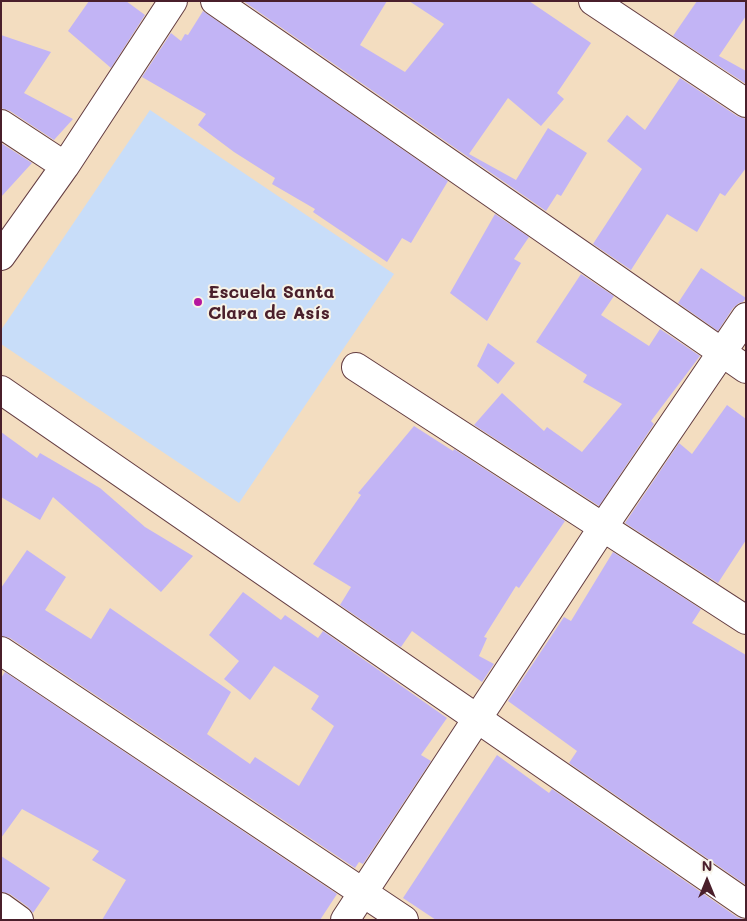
<!DOCTYPE html>
<meta charset="utf-8">
<style>
body{margin:0}
#map{position:relative;width:747px;height:921px;overflow:hidden;background:#f3ddc0;font-family:Mali,sans-serif}
canvas{display:block}
.frame{position:absolute;inset:0;border:2px solid #4a1f2b;pointer-events:none}
.north{position:absolute;left:682px;top:856px;width:50px;height:50px;-webkit-text-stroke:4px #f7f3e8;paint-order:stroke;rotate:0deg;font-size:14px;font-weight:700;line-height:20px;text-align:center;color:#4a1f2b}
.north::after{content:'';display:block;margin:auto;width:18px;height:22px;background:#4a1f2b;clip-path:polygon(50% 0,100% 100%,50% 72%,0 100%)}
</style>
<div id="map">
<canvas width="747" height="921"></canvas>
<div class="frame"></div>
<div class="north">N</div>
</div>
<script>
const g = document.querySelector('canvas').getContext('2d');
g.lineJoin = 'round';
function paint(path, color) { g.fillStyle = color; g.fill(path, 'evenodd'); }
function strokePath(path, color, width, dash) { g.strokeStyle = color; g.lineWidth = width; g.lineCap = dash ? 'butt' : 'round'; g.setLineDash(dash || []); g.stroke(path); }
function drawText(font, color, halo, rows, align = 'center') {
  g.font = font + ' Mali,sans-serif'; g.lineWidth = 4; g.setLineDash([]); g.textBaseline = 'middle'; g.strokeStyle = halo; g.fillStyle = color; for (const [text, x, y, turn = 0] of rows) {
    g.save(); g.translate(x, y); g.rotate((+turn || 0) * Math.PI / 180); g.textAlign = isNaN(turn) ? turn : align; if (halo) g.strokeText(text, 0, 0); g.fillText(text, 0, 0); g.restore();
  }
}
const built = new Path2D(`
 M150,110L394,274L239,503L1,344V330Z`);
const building = new Path2D(`
 M89,1H126L145,15L111,68L68,31Z
 M243,1H387L360,45L405,72L444,24L409,1H529L591,43L557,93L564,99L541,126L508,98L469,154L516,180L548,128L587,153L561,196L557,194L546,211Z
 M697,1H746V16L719,56L746,71V84L673,36Z
 M203,11L448,181L411,243L402,238L387,262L313,212L315,209L272,184L275,178L234,152L198,125L206,114L142,77L171,33L181,41L185,34L188,35Z
 M1,35L51,52L24,93L73,119L54,140L10,111L1,108Z
 M680,78L737,116L746,119V168L725,196L720,193L697,232L667,214L631,270L593,244L642,169L607,141L627,115L645,130Z
 M1,143L32,163L1,197Z
 M495,214L529,237L514,259L521,263L487,321L450,293Z
 M701,268L746,298L743,302L739,303L733,308L718,331L678,303Z
 M581,274L614,296L601,315L649,346L660,329L700,356L651,421L654,424L599,506L474,425L502,393L544,431L547,427L582,452L622,404L583,382L587,375L536,342Z
 M488,343L515,363L498,384L477,366Z
 M727,405L746,419V540L718,583L625,523L679,443L692,454Z
 M414,426L453,451L454,449L565,521L519,588L516,586L484,637L487,638L479,656L494,664L482,682L412,631L401,647L340,605L351,587L313,564L361,495L358,493Z
 M1,432L37,458L40,453L100,488L145,527L193,556L161,592L53,497L40,520L1,497Z
 M27,550L66,577L45,610L91,639L110,608L231,692L207,734L250,764L255,757L299,786L334,726L311,709L319,696L274,666L250,700L224,679L239,661L209,635L243,592L281,620L285,615L318,638L323,631L447,718L421,755L431,761L363,864L359,862L355,868L10,638L1,636V588Z
 M613,552L701,609L692,623L746,655V885L569,763L577,751L508,701L564,617L571,621Z
 M5,672L337,894L320,920H102L126,880L92,860L99,851L22,809L1,838V678Z
 M497,755L549,793L552,789L737,917L746,920H436L403,898Z
 M1,856L50,888L33,913L28,907L10,894L1,892Z`);
const street = new Path2D(`
 M215,1L746,369
 M593,1L746,103
 M1,124L65,166
 M1,256L65,166L173,1
 M356,367L746,620
 M1,390L746,904
 M1,651L404,920
 M1,907L19,920
 M345,920L603,527L746,317`);
const markers = [
 [198,302,5,"#b5179e"]
];
const poiNames = [
 ["Escuela Santa",208,292],
 ["Clara de Asís",208,313]
];
paint(built, '#c8ddf9');
paint(building, '#c2b4f5');
strokePath(street, '#633c41', 30);
strokePath(street, '#fff', 28);
for (const [x, y, r, color] of markers) { const dot = new Path2D(); dot.arc(x, y, r, 0, 2 * Math.PI); g.fillStyle = color; g.fill(dot); strokePath(dot, '#f7f3e8', 2); }
drawText('bold 18px', '#4a1f2b', '#f7f3e8', poiNames, 'left');
</script>
